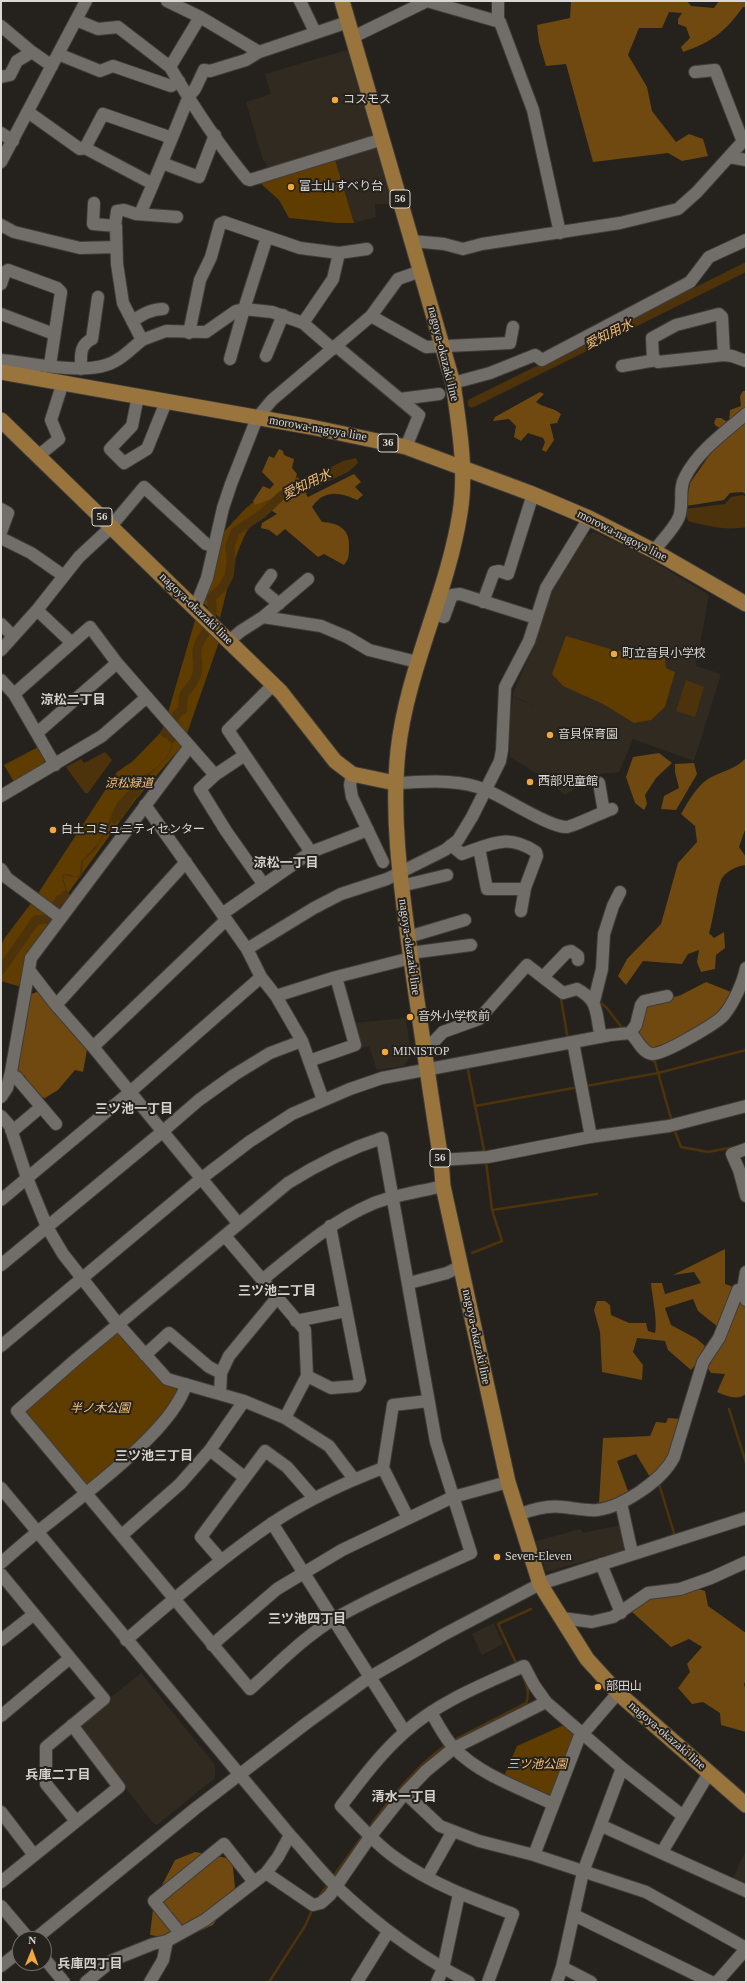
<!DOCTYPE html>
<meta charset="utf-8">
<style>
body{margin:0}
#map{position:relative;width:747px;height:1983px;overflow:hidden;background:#25221d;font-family:"Times New Roman",serif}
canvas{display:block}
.frame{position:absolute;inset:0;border:2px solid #dad7d5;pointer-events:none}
.north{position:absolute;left:12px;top:1931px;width:40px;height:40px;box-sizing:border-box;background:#25221d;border:1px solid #6d6a67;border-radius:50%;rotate:1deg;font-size:11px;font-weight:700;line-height:16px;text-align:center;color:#dad7d5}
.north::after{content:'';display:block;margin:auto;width:14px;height:18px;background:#efa73e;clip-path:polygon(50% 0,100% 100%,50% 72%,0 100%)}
</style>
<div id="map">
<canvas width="747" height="1983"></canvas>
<div class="frame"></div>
<div class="north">N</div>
</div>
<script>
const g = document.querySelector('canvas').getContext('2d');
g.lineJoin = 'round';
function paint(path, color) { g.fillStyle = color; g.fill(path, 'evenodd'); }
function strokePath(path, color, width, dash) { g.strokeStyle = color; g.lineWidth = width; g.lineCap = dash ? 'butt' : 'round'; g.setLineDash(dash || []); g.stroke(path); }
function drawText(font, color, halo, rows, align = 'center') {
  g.font = font + ' "Times New Roman","Noto Sans JP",serif'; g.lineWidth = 4; g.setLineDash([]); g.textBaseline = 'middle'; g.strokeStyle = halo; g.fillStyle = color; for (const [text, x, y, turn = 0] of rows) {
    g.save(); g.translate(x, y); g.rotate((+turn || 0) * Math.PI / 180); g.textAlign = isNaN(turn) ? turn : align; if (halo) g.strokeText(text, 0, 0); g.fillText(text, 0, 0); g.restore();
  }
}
const built = new Path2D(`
 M347,50L373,138L269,169L263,160L246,102L271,94L265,74Z
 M375,144L393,204H375L376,217L354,223L334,156Z
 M594,532L637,551L709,595L696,666L721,674L694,761L633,739L619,772L598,774L565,795L550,782L510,757L509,721L513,697L536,707L513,696V693L535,643L550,593L586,536Z
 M406,1018L411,1055L404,1066L377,1070L369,1046L361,1048L353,1023Z
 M621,1525L627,1544L625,1550L546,1572L536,1541L581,1529L583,1533Z
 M494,1623L503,1644L482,1655L472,1634Z
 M141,1673L215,1765V1778L158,1824H154L78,1728V1724Z
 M746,1850V1887L732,1880Z`);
const green = new Path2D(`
 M334,156L354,223H337L289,218L279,200L259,182Z
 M298,477L307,494C293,500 263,511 253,522C236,543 227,592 220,618L202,602L220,536L246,508L268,491Z
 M196,617L220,639L183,745L136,799L61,903L29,953L21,987L1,981V946L4,939L35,898L117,772L133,761L163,730Z
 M566,636L617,651L635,649L665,657L666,668L675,672L665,707L651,720L634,723L603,704L563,686L552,674Z
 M40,746L48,760L47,764L14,782L4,765Z
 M115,1332H119L176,1388L178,1393L143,1437L88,1484H83L24,1412Z
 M566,1724L576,1733L553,1797L549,1799L504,1776L517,1746Z`);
const forest = new Path2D(`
 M571,1H687L691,6L714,8L719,1H746V7H743C725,32 712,42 683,52L681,47L690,38L686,27L678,24V19L682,13L669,12L662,28H639L628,55L647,87L652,111L676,142L689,134L703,139L708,156L682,161L668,153L593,162L566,64L546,66L539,42L537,25L570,18Z
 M743,391H746V410L720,432V428L716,426L714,423L716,418H721L729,423L730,410L741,406L740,396Z
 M540,392L544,394L536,402C544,408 553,407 561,414L557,423L550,424L554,440L546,452L542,450L545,442L543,438L528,433L521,441L514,437L516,426L509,419L493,421L495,417Z
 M746,420V494L742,492L730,493L724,500L686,506L690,483L708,457L730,431Z
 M279,449L283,451L284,455L294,459L292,468L297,474L295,480L308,497L354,474L361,482L355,487L363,495L357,500C340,492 324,489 312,507L322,522C339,523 350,529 349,547C349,555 349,559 344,565L324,554L318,557L285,529L277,536L269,530L261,528L262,523L277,514L269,509L285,498L278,493L271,499L255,505L253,501L263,486L270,489L274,484L262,472L269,456L274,458Z
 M659,753L672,763L656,778L645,795L647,804L644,810L635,803L626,777L633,757Z
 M746,758V827L739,847L746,857V865C737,866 728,870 722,878C718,884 713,922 709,933L714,938L724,932L725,948L716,955L715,969L701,972L697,962L699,950L688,954L682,964L643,961L626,985L618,976L627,959L661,924L678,863L697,842L695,826L681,814C688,802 696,787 708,779C721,771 735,770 746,758Z
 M694,763L697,774L676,810L661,809L664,796L679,788L675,772V764Z
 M706,982L731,992C719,1026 680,1037 650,1049L638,1033L641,1021L648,1004L681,995Z
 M39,991L87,1050L83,1072L75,1070L58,1090L45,1098C33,1095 29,1088 25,1076L16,1072L29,995Z
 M725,1249V1284L734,1287L718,1327L698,1311L693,1299L665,1308L671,1325L697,1339L705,1346L701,1358L691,1370L668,1350L665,1341L637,1338L633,1352L643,1365L642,1380L602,1372L600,1332L594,1310L597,1301H605L610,1305L611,1315L629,1323H646L648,1331L655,1333C658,1322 652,1296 651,1283H662L665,1294L701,1283L694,1272L673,1275Z
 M743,1299L746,1311V1394C737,1401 727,1396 717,1392L725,1374L711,1373L707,1367L723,1340L738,1300Z
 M668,1418L682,1419C674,1446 673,1458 650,1477L636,1454L617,1461L628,1491L625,1496L599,1503L603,1438L650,1436L656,1422L666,1423Z
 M695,1588L705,1591L708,1606L746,1633V1681L744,1684L746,1692V1732L721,1725L720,1713L703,1702L692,1704L678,1688L690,1672L687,1664L702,1647L689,1639L671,1647L631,1611L650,1597Z
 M195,1852L232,1859L235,1887L228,1903L213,1925L180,1940L150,1935L154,1901L175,1860Z`);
const water = new Path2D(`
 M356,458L358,463L348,472L306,492L302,482L343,461Z
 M743,495L746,497V527C726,531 708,526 688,521L685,509L725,504L731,497Z
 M686,680L704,687L695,717L676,711Z
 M164,730C186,738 162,766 151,773C148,776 143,777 140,779L143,787L140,792L141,794L137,799L135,797L124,815H121L122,817L120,821L118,820L114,825L112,820L97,848L83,861L82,875L80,878L65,875L63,879C67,887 68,894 63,902L59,903L57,901L58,896L64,897C66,891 66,886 62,881L63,875L68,874L76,877L80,875L81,862L100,841L117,803L128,791L139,784L138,778C154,773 172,757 172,740L168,734L165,736L163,735L162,732Z
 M105,752L112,760L88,793H85L66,767L81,759L84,763Z`);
const stream = new Path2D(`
 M565,998L561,999L568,1040
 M598,1001L606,1007L623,1029
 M650,1059L655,1062L672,1122
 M467,1065L485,1155
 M586,1086L658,1073L746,1050
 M475,1106L579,1087
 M674,1129L681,1147L708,1152L734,1147
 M492,1210L597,1194
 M472,1253L502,1241L492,1210L486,1161
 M729,1409L746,1463
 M659,1484L674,1533
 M517,1665L498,1624L531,1609
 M452,1741L526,1703C531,1692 525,1681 520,1671
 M368,1829C390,1798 415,1767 446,1745
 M333,1877L364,1834
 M318,1898L329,1883
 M269,1982L305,1926L313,1908`);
const canal = new Path2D(`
 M472,403L746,267
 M172,738L170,734L165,733L177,714L183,709C182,685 189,694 196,677C200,667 196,659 197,650C198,643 202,639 205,633C211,622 214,610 211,598L223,587L229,576L231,562L230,546L235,532L262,514L282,495L292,493L314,482
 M1,970L36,920L47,919L60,899H63L65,895`);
const minor = new Path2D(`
 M167,1L200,17L259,52L348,22
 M300,1L315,32
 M200,17L170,67C193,106 218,144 247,179L250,180L383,139
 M76,20L98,29L118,27L170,67
 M498,21V1
 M1,26L32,52L52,66
 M353,37L427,1L500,22L533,110L560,233
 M58,54L100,71L113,66L171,86L179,81
 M695,72L715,70L743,142
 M1,77L10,75L17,61L32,52
 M28,112L80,149L85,148L153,184L172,138L103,114L85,148
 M1,133L13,141
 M172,138L189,96L195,89L204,70L210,71L246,60L259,52
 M729,157L746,160
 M1,162L86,1
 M162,163L199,177L215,135
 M94,203L93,224L116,226L117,264L123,303L142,340L166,331L206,332L236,311L244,309L272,312L303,323L333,349
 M140,214L153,184
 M1,225L14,232L80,248L116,247
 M115,226L117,211L124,210L136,214L177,217
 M412,241L444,244L463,249L482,244L620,223L678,209L697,192L746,138
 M1,284L5,272L8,270L57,288L61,292L50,365
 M1,314L54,334
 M371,316L426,347L510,343L513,327
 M132,321C142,315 151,309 163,309
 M303,323L333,279L339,253
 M189,333L200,280L211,257L220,224L224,222L300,248L339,253L367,249
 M336,346L419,415L406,447
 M724,355L722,317L719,314L676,325L652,338L653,359L658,362L724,355L732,356L746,361
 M266,356L283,315
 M230,359L244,309L267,237
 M1,360C30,363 80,374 106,365C120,361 131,349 142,340
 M622,366L656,360
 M81,369C81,356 79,345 92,339L98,297
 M453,383L490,373L535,355L542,360L690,282L709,257L746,240
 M138,396L132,426L110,449L124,463L147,449L166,402
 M400,399L439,394
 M38,456L59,439L51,420L63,382
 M1,509L8,513L1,532
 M1,538L31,553L64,576
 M654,551C662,540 674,529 679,517C684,504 678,489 685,477C698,451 724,433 746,414
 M271,575L261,589L279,604
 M483,602L494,572L499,571L508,574L533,494
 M195,608L207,578L223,508L231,484L257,418L272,400L371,316L398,279L421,271
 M37,610L72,643
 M433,614L444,617L452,595L460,594L536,618
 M263,617L308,579
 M1,624L13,636
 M229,641L241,631L263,617L321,626L347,637L369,650L417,662
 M1,650L37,610L79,557L107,531L144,487L206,544L214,547
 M1,680L14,694L55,765
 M273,685L228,730L311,852
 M14,694L90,627L117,663L215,775
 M37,733L117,663
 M245,755L215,775L200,789L226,831L264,885
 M352,774L350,785L352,797L383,862
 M395,783C424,782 458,778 486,790C504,797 550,828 567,827C574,826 603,812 612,809
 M599,783L604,812
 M1,796L102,736L147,697
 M145,805L247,949L261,977L276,996L302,1041L323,1100
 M451,845L462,854C491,844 507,833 536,852L537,856L525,888L521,911
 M479,848L487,889H525
 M1,869L7,878L61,918
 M401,886L447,875
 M222,914L311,852L368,830
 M408,937L465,920
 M247,949L314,908L341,894L387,879L445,850L458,840L472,817L500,761L502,750L505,687L529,641L546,588L589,518
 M410,953L471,945
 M29,970L56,1005L93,1047L238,1223
 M543,977L567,952L571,951L578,956V960
 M276,996L336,977L411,958
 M594,1001L602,969L604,934L613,906L620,892
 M56,1005L186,862
 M630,1033L636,1025L641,1005L644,1001L667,996
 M573,1042L591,1137
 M93,1047L226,920
 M424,1052L443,1032L479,1019L527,965L563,993L577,989C600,1001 595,1013 601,1037
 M309,1061L355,1045L336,977
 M10,1076L16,1077L56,1124
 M1,1097L7,1088L11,1072L31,958L190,746
 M1,1116L10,1126L27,1178L47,1227L63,1254L118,1324L167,1379L244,1401L285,1418L329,1446L354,1479
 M11,1130L15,1129L41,1107
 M382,1138L436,1442L471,1553C425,1574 378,1594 334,1619C304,1637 276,1666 250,1689L17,1411L74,1361L288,1183C318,1164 348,1149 382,1138Z
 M746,1149L732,1154L739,1170L746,1196
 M441,1160L488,1157L590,1137L669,1126L746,1106
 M1,1200L130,1092L261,977
 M225,1236L305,1330L307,1376L285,1418
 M1,1265L162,1132L199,1100L234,1075L270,1053L302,1041
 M746,1272L743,1289L746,1300
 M262,1280C297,1252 330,1222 372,1204C394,1195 419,1192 443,1186
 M409,1283L447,1273L461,1266
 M296,1321L346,1311
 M1,1346L202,1178L249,1142L292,1114L350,1089L382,1078L610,1035L630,1033C637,1038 642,1053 652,1054C663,1055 716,1024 724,1015C733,1004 743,983 746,968
 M145,1355L169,1333L209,1367L221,1373
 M307,1376L331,1388L357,1386L360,1381L330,1226
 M220,1394L221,1373L229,1356L276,1299
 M210,1450L244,1477
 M1,1488L290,1835C306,1852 320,1871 337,1887C377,1925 420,1957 469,1982
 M621,1503L632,1553
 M518,1515C533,1509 547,1505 563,1507C574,1508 585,1511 597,1510C622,1507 662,1481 674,1457L703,1362L719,1338L738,1290L746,1289
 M408,1518L383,1468L393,1405L428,1401
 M272,1523L405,1732
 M122,1535L180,1484L210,1450L244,1401
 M221,1560L201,1537L265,1451L287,1467L314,1498
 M1,1563C17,1549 33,1535 50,1522C86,1493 175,1428 186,1384
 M601,1564L621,1613
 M1,1574L104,1699L46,1747V1784L76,1821
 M562,1618L592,1622L613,1617L648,1593L680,1589L711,1578L746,1562
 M1,1640L33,1615
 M126,1640C173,1600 220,1559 271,1524C306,1500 344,1483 383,1468
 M212,1645L277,1589L342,1550L453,1497L508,1482
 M431,1712C438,1725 445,1738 454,1748C480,1775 520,1788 553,1804
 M1,1716L70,1658
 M405,1793L440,1826L479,1841L534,1855L646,1892L746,1948
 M1,1812L34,1855
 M602,1826L746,1891
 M662,1852L709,1773
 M534,1855L579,1738L618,1693
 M266,1873L313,1905L321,1903L330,1895L370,1837L405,1793L426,1771L454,1748L546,1702
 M427,1877L453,1831
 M1,1882L119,1787L72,1725
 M1,1906L29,1939
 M574,1915L711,1982
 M180,1933L154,1901L224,1844L254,1882
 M35,1939L196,1808L308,1722L370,1677L443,1635L540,1584L746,1518
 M44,1958L64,1982
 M1,1966L20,1951
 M562,1967L591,1982
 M86,1982L113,1960L153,1944L167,1941L205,1920L266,1873L278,1857L290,1835
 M150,1982L163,1960L167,1941
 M357,1982L388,1932
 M437,1982L443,1969L459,1894
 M488,1982L513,1914C473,1899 432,1884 397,1859C376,1844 359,1825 341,1806C361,1780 380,1754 405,1732C438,1702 484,1684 524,1666L534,1685L546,1702L622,1768L683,1816
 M557,1982L562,1967L583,1872L622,1768
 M717,1982L746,1949`);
const major = new Path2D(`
 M342,1L453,383C459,426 467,470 460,513C447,595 407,669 398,751C391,818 401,885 410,952C420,1022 430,1091 441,1160L443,1186L508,1482L540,1584L587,1659L618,1693L746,1805
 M1,372L311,427L406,447L530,493L589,518L654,551L746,604
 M1,420L281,692L335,761L352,774L395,783`);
const markers = [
 [335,100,4,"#efa73e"],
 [291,187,4,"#efa73e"],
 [614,654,4,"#efa73e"],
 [550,735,4,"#efa73e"],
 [530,782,4,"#efa73e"],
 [53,830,4,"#efa73e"],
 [410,1017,4,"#efa73e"],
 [385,1052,4,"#efa73e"],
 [497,1557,4,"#efa73e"],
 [598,1687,4,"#efa73e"]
];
const shields = [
 [400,199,20],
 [388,443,20],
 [102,517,20],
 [440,1158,20]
];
const shieldNames = [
 ["56",400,199],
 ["36",388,443],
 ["56",102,517],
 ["56",440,1158]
];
const poiNames = [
 ["コスモス",343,100],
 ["富士山すべり台",299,187],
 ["町立音貝小学校",622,654],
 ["音貝保育園",558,735],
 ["西部児童館",538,782],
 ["白土コミュニティセンター",61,830],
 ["音外小学校前",418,1017],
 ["MINISTOP",393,1052],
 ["Seven-Eleven",505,1557],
 ["部田山",606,1687]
];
const streetNames = [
 ["nagoya-okazaki line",443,354,76],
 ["morowa-nagoya line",318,429,10],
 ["morowa-nagoya line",622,536,27],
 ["nagoya-okazaki line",196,609,44],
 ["nagoya-okazaki line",409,947,82],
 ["nagoya-okazaki line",476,1337,78],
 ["nagoya-okazaki line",667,1736,41]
];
const parkNames = [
 ["涼松緑道",129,784],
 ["半ノ木公園",100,1409],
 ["三ツ池公園",537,1765]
];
const waterNames = [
 ["愛知用水",609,335,-26],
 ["愛知用水",307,485,-26]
];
const neighbourhoodNames = [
 ["涼松二丁目",73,701],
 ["涼松一丁目",286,864],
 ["三ツ池一丁目",134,1110],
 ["三ツ池二丁目",277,1292],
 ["三ツ池三丁目",154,1457],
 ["三ツ池四丁目",307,1620],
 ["兵庫二丁目",58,1776],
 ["清水一丁目",404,1798],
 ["兵庫四丁目",90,1965]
];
paint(built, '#302a21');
paint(green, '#5f3c00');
paint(forest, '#6f490f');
paint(water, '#4d330b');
strokePath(stream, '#4d330b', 2.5);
strokePath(canal, '#4d330b', 9);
strokePath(minor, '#3f3c39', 14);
strokePath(major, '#3f3c39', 17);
strokePath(minor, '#716d68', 12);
strokePath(major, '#99753d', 15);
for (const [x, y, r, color] of markers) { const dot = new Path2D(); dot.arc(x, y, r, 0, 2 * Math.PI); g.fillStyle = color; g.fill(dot); strokePath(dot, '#25221d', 1.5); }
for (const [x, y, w] of shields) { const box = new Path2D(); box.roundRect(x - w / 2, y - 9, w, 18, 3); g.fillStyle = '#25221d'; g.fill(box); strokePath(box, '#dad7d5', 1); }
drawText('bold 11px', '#dad7d5', null, shieldNames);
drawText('12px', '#dad7d5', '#25221d', poiNames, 'left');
drawText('12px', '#dad7d5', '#25221d', streetNames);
drawText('italic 12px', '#fbc27a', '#25221d', parkNames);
drawText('italic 13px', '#f7be76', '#25221d', waterNames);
drawText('bold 13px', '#d6d1cc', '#25221d', neighbourhoodNames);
</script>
